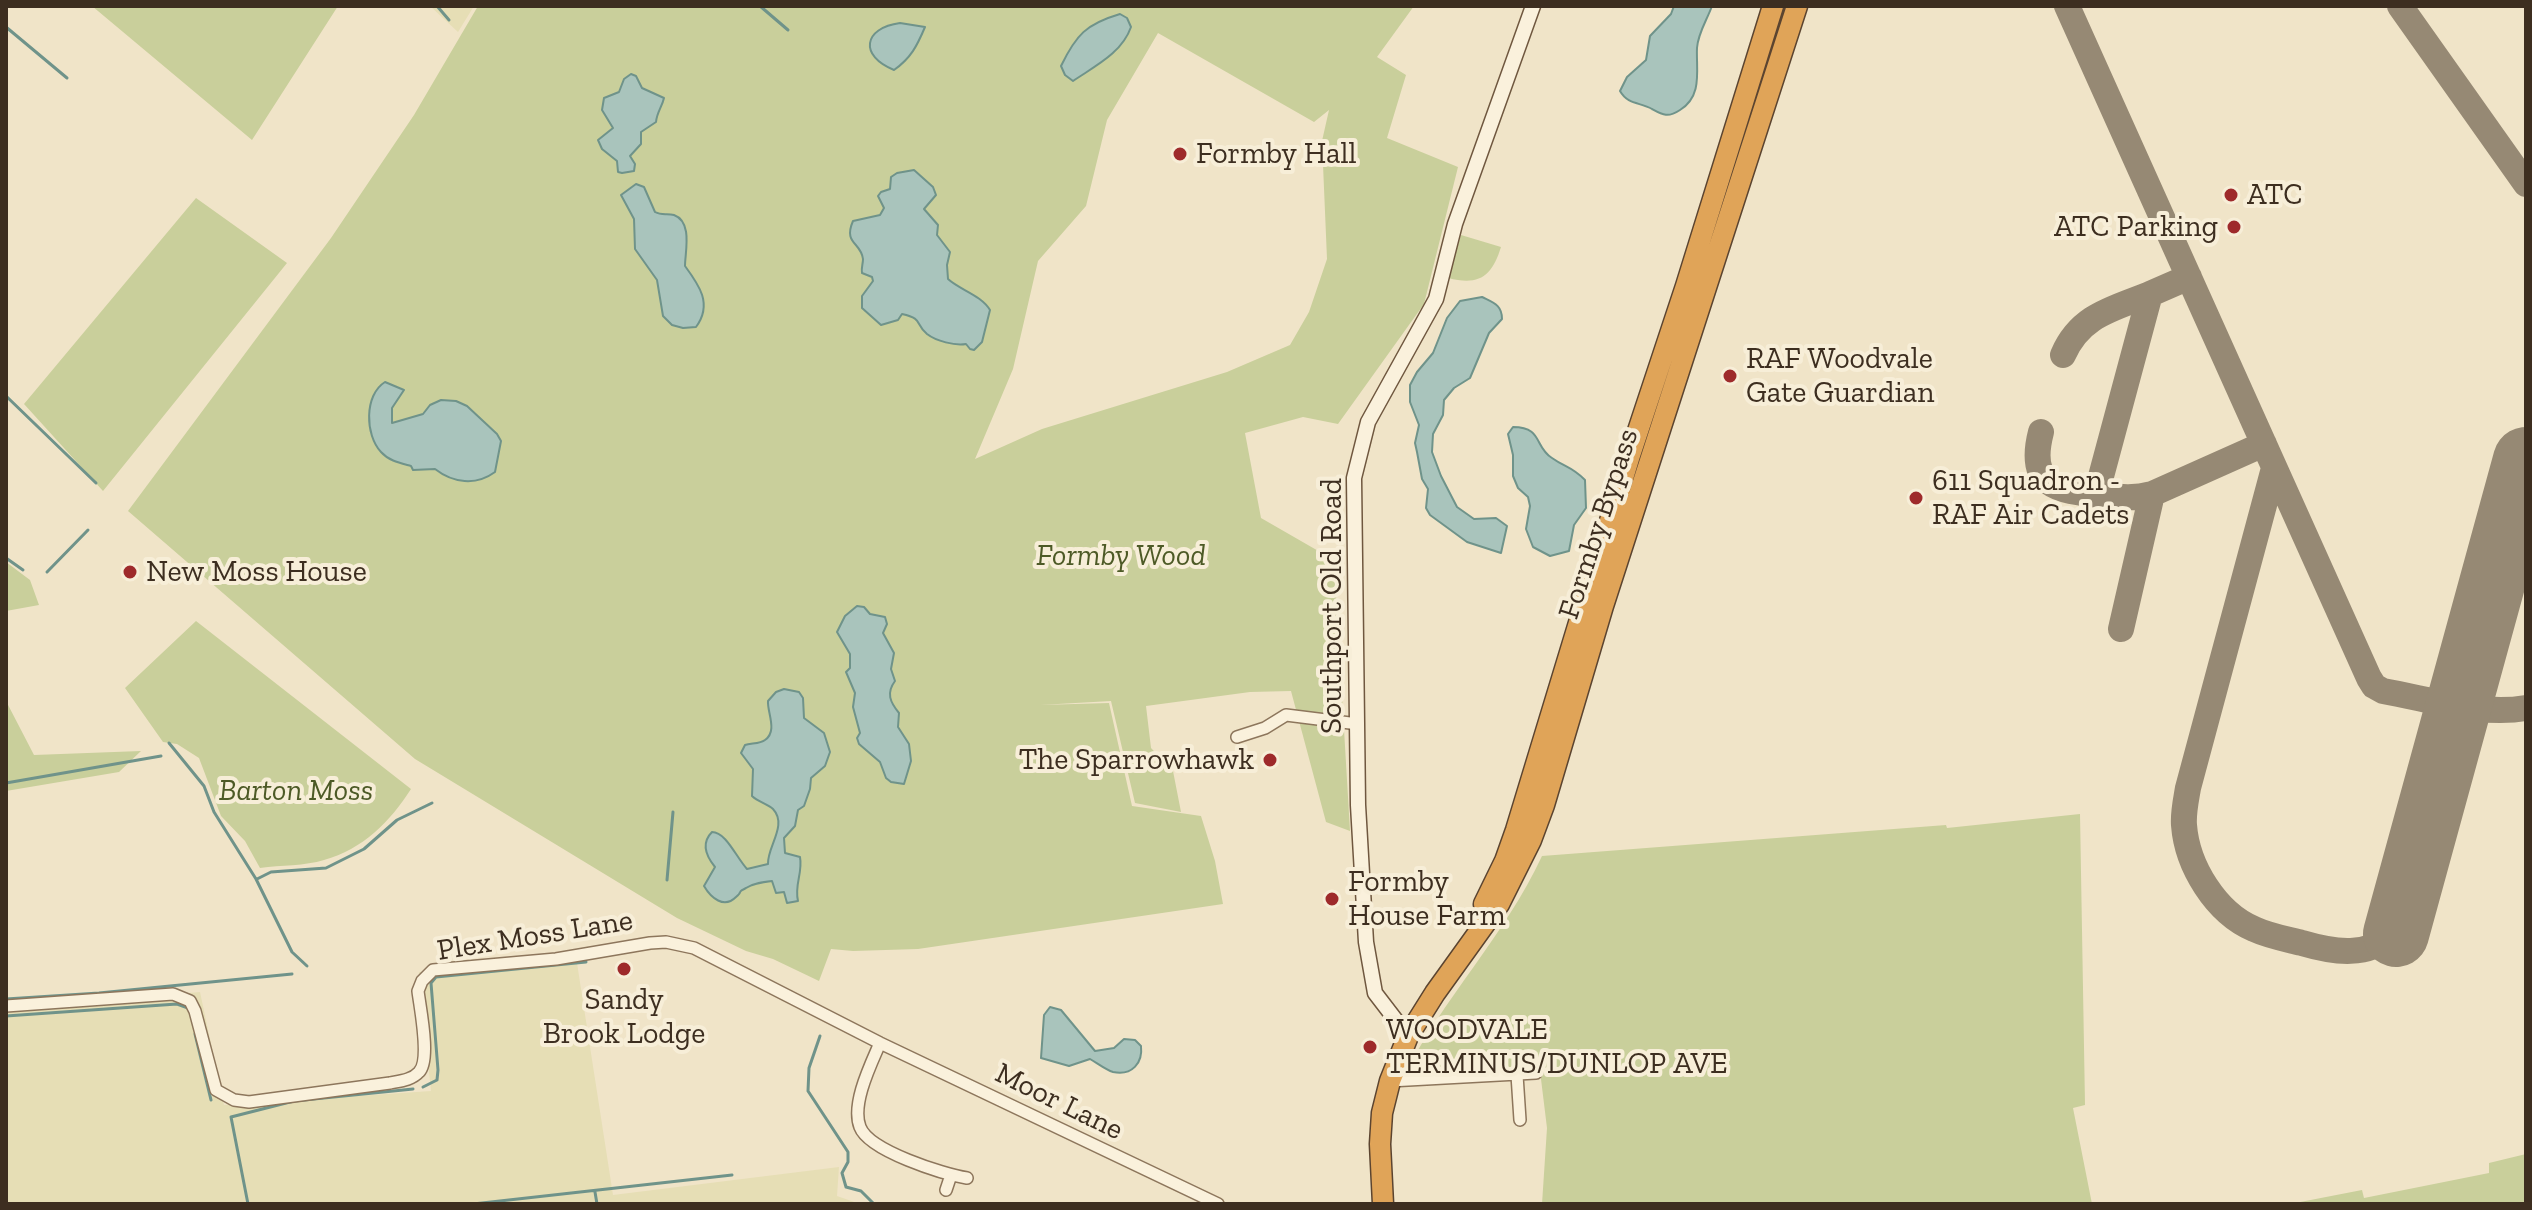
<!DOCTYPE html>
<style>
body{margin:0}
#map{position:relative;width:2532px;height:1210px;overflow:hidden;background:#f0e4c8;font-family:"Zilla Slab",serif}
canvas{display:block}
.frame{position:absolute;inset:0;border:8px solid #3d2e20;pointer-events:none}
</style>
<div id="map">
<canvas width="2532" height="1210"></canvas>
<div class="frame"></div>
</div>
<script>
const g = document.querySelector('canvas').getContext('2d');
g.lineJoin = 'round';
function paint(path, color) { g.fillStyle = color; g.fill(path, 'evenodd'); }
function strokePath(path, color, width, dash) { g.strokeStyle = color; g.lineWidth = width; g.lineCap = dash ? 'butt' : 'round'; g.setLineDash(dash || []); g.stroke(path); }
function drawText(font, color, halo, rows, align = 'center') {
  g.font = font + ' "Zilla Slab",serif'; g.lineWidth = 8; g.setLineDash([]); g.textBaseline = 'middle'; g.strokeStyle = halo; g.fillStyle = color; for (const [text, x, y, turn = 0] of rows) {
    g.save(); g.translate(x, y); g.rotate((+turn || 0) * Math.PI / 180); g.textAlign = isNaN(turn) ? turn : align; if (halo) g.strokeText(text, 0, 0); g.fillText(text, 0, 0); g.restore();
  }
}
const farmland = new Path2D(`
 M430,6H474L458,32Z
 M577,963L613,1195L839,1167L837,1196L860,1204H6V1010L200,992L224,1105L431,1091L419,972Z`);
const green = new Path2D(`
 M92,6H338L252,140Z
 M478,6H1414L1377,57L1406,75L1387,138L1458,167L1424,304L1338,424L1303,417L1245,433L1261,518L1334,560L1350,831L1326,822L1291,691L1250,692L1146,706L1151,748L1173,771L1181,812L1135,803L1111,701L1040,705L1109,703L1132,806L1201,816L1215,861L1223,904L918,949L853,951L831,949L819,981L773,959L746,951L677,918L415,759L128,511L331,238L414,115ZM1158,33L1314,122L1329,110L1322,141L1327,259L1309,312L1290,345L1227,372L1042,429L975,459L1013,369L1038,261L1086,206L1107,120Z
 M196,198L287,263L103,491L24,404Z
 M1461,235L1501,247C1492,276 1480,286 1448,278Z
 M6,562L30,580L39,605L6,611Z
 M196,621L411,789C390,822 363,849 324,860C305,866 281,865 260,868L245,841L221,816L199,758L177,744L163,742L125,688Z
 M6,701L34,755L141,751L119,772L6,791Z
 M2080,814L2085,1105L2073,1108L2092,1204H1542L1547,1128L1540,1071L1403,1078C1442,999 1505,936 1542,856L1946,825L1947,828Z
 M2526,1154V1204H2290L2362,1190L2364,1198L2489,1173V1163Z`);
const water = new Path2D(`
 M1674,6H1712C1707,20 1698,33 1697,48C1696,70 1703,96 1680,110C1668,118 1663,115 1652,109C1640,102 1628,105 1620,91L1627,77L1646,60L1650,36L1671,14Z
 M1120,14L1127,18L1131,27C1122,53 1095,66 1073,81L1065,75L1061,66C1076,35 1086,24 1120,14Z
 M900,23L925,27C917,46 911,58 894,70C859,56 863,28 900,23Z
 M631,74L636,76L642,88L664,98C662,107 657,112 656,122L641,132V144L630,156L635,164L634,171L622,173L618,172L617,161L602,149L598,140L613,128L602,110L604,98L619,92L624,79Z
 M914,170L933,187L936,195L924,209L938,225L937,235L950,252L947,265L948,279C960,290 981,295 990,310L982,342L974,350L970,349L966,344C955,346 936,341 927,334C914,323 924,319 902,314L898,320L881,325L862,308V296L873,281L872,277L862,273C861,268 863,264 863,259C861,242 843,244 853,221L880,215L884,208L878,196L881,192L890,189L891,177L897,173Z
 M636,184L644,187L655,212C662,216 667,213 674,215C693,222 685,252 685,266C699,285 713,304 696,327L683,328L672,325L663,316L657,280L635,249L634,219L621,195Z
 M1482,297C1494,303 1502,305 1502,319L1489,333L1470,378L1454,388L1444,400L1443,415L1433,434L1432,452L1441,476L1457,507L1474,519L1496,518L1507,526L1501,553L1467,542L1430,515L1426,508L1428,489L1422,479L1417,452L1415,443L1419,425L1410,402V385L1417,372L1433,353L1447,318L1460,301Z
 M385,382L404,390L392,408V423L423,414L430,405L441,400L456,401L467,406L497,434L501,441L495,472C476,486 453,483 435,469L413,470L411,466C400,463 389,461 381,452C365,435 364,395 385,382Z
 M1513,427C1543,427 1534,447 1552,458C1566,468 1571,466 1585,480L1586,508L1574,525L1569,551L1550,556L1533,547L1526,529L1530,506L1528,497L1518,488L1513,476V455L1508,434Z
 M857,606L864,607L870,614L885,617L887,624L883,633L894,653L891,669L895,681C886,693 890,702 899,713L898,727L909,744L911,761L904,784L891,782L886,778L880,762L859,744L857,738L860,733L853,707L855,693L846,672L850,668V654L837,632L845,616Z
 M784,689L799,692L803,698L804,718L824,733L830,752L825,766L811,778L810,789L804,806L798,810L795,826L784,838L785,853L800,857C803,873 794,885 798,901L787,903L784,892L776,893L772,881C763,882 754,883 746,888C736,893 744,890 736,897C724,909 711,898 704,886L715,867C706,856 701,843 712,832C726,832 736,857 747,869L768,864C767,847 788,825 773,809C768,804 758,802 752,796L753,769L741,753L745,745C751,743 760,744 765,740C778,731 767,712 768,701L776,692Z
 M1050,1007L1061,1010L1095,1051L1114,1048L1124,1039L1135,1040L1141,1046C1143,1063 1132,1076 1113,1072C1106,1070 1097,1063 1090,1059L1069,1066L1041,1058L1044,1015Z`);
const stream = new Path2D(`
 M437,6L449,20
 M760,6L788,30
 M6,27L67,78
 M6,396L96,483
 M6,558L23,570
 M47,572L88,530
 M169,743L204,786L214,812L256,879L292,952L307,966
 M6,783L161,756
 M257,879L271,872L326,868L364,849L397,820L432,803
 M667,880L673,812
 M6,999L99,993L292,974
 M6,1016L177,1004L188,1008
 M195,1034L211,1100
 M820,1036L809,1068L808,1091L848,1152V1162L842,1173L846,1187L861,1191L874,1204
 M423,1087L437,1080L438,1070L431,983L436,977L586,962
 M595,1192L597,1204
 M248,1204L231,1117L294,1101L413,1089
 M473,1204L732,1175`);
const taxiway = new Path2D(`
 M2067,6L2369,678L2374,686L2383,691C2429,699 2480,716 2526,708
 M2400,6L2526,184
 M2063,355C2080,315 2113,309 2150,294
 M2041,432C2027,486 2056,491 2101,495C2119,497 2134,499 2152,494L2264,444
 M2274,468L2188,788C2186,800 2183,813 2184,825C2187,866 2216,913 2254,929C2269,936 2286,939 2302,943C2336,953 2366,957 2396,934
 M2096,495L2150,294L2189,277
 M2121,629L2152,494`);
const runway = new Path2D(`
 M2396,934L2526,460`);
const street = new Path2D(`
 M1237,737L1265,728L1286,715L1358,724
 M6,1006L173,994L190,1001L195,1011L216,1090L234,1100L249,1102L390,1083C400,1081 412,1080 419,1072C431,1060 420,1008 418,991L422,981L433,970L556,959L650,943L666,942L694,948L880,1043L1218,1204
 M880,1043C871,1064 851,1104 860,1127C869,1151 943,1174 967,1178
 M1517,1075L1520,1120
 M1390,1081L1536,1073
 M946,1190L951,1175`);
const secondary = new Path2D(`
 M1408,1036L1375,993L1366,942L1358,805L1354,478L1368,422L1436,299L1455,224L1533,6`);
const highway = new Path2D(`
 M1484,904L1505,861L1516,830L1630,455L1686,286L1773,6
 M1383,1204L1380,1144L1382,1113L1390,1081L1408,1036L1435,993L1499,904L1531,840L1544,805L1603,606L1797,6`);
const markers = [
 [1180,154,8,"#9e2a2b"],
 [2231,195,8,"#9e2a2b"],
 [2234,227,8,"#9e2a2b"],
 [1730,376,8,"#9e2a2b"],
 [1916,498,8,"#9e2a2b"],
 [130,572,8,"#9e2a2b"],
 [1270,760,8,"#9e2a2b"],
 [1332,899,8,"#9e2a2b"],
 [624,969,8,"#9e2a2b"],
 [1370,1047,8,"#9e2a2b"]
];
const poiNames = [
 ["Formby Hall",1196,154],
 ["ATC",2247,195],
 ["ATC Parking",2218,227,"right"],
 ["RAF Woodvale",1746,359],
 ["Gate Guardian",1746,393],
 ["611 Squadron -",1932,481],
 ["RAF Air Cadets",1932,515],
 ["New Moss House",146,572],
 ["The Sparrowhawk",1254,760,"right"],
 ["Formby",1348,882],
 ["House Farm",1348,916],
 ["Sandy",624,1000,"center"],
 ["Brook Lodge",624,1034,"center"],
 ["WOODVALE",1386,1030],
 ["TERMINUS/DUNLOP AVE",1386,1064]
];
const streetNames = [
 ["Formby Bypass",1599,524,-72],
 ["Southport Old Road",1332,606,-90],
 ["Plex Moss Lane",535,936,-9],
 ["Moor Lane",1059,1102,26]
];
const parkNames = [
 ["Formby Wood",1121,556],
 ["Barton Moss",296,791]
];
paint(farmland, '#e6deb5');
paint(green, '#c9cf9b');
paint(water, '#a9c4bc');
strokePath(water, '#6f938a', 2);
strokePath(stream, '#6f938a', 3);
strokePath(taxiway, '#968974', 26);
strokePath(runway, '#968974', 66);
strokePath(street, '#8d765c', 14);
strokePath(secondary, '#6f573f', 17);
strokePath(highway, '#5b4430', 23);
strokePath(street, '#faf1dc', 11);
strokePath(secondary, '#faf1dc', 14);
strokePath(highway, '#e0a458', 20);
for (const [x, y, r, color] of markers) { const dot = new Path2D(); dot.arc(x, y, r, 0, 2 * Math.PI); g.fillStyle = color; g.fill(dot); strokePath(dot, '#f7eed8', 3); }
drawText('30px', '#3d2e20', '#f7eed8', poiNames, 'left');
drawText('30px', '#3d2e20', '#f7eed8', streetNames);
drawText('italic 30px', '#4d5a26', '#f7eed8', parkNames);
</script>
